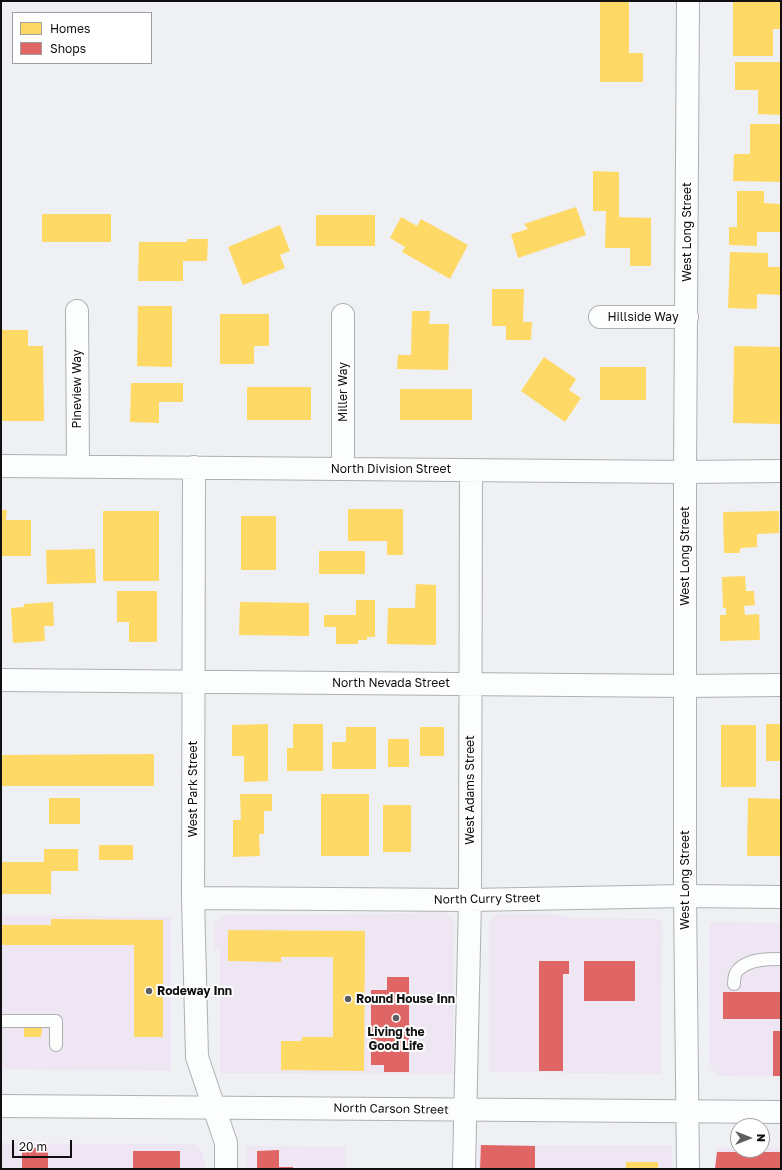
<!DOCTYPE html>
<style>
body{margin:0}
#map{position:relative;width:782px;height:1170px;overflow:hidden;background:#eef0f3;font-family:"Golos Text",sans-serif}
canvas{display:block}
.frame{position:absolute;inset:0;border:2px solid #101012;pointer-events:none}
.legend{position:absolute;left:12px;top:12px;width:140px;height:52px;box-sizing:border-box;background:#fff;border:1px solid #9f9fa0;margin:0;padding:5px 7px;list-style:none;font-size:12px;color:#101012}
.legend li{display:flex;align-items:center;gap:8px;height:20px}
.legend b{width:20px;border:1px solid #9f9fa0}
.north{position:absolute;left:730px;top:1118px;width:40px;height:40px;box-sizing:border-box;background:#fff;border:1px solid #9f9fa0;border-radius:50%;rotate:90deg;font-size:11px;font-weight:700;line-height:16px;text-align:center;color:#101012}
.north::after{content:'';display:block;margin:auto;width:14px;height:18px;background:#5e5e61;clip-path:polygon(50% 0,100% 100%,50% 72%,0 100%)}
.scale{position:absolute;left:12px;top:1140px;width:60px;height:18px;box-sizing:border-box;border:2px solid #101012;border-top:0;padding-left:5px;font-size:12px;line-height:14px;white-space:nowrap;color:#101012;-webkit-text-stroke:3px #fff;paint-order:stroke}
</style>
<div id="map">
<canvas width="782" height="1170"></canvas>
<div class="frame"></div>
<ul class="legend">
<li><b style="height:11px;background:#ffd966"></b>Homes</li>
<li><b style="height:11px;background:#e06666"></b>Shops</li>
</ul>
<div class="north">N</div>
<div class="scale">20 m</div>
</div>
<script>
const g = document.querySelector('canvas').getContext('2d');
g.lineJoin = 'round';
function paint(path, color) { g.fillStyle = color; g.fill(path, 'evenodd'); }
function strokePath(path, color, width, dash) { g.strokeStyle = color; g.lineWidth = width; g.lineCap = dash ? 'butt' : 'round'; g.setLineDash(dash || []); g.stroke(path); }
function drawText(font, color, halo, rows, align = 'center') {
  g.font = font + ' "Golos Text",sans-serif'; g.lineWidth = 4; g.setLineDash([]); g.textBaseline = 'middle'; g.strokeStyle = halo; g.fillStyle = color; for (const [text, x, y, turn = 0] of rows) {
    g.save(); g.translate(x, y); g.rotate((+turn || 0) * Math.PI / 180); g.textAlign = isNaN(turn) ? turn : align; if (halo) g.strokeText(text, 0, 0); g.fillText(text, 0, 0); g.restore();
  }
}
const commercial = new Path2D(`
 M445,912L450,916L454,921L453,1074L220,1073V950H214V923L223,915H327Z
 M494,914H553L572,918L657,919L660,920L662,923L661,1074L489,1072V924Z
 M1,915L171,917V1071L1,1069Z
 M709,922L781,923V1077L722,1076L717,1074L712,1069L709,1063Z
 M1,1143L190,1144L197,1145L202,1151L205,1164V1169H1Z
 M479,1145H672V1169H479Z
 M247,1146L346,1147L345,1169H247Z
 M716,1147L738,1148V1150H762V1148H781V1169H715Z`);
const homes = new Path2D(`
 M600,1H629V53H643V82H600Z
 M733,1H781V29H773V56H733Z
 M735,62H781L780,115L758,114V90H735Z
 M750,124H781V182L733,181L734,154H750Z
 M593,171L619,172V217L651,218V266H630V248H605L606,211H593Z
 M737,191H764V203L781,204V232H757V246L729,245V227H737Z
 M576,207L586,235L518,258L511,234L528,229L524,224Z
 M42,214H111V242H42Z
 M316,215H375V246H316Z
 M401,217L417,226L421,219L468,245L450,279L402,252L405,247L390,238Z
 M280,225L290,251L280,255L285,268L243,285L228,247Z
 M187,239H208L207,261H183V281H138L139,242H187Z
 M730,252L768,253V267H781V295L757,294V309L728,308Z
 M492,289H524L523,322H532L531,340H506V326H492Z
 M138,306H172V367L137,366Z
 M412,311H430L429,324H449L448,370L397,369L398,355H411Z
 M220,314H269V346H254V364H220Z
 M1,330H28V346H43L44,421H1Z
 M734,346L780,347V424L733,423Z
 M544,357L576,379L569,390L581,398L565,422L521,391Z
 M600,367H646V400H600Z
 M131,383H183V402H159V423L130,422Z
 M247,387H311V420H247Z
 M400,389H472V420H400Z
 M348,509H403V555H387V541H348Z
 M1,510H7L6,520H31V556H1Z
 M103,511H159V581H103Z
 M779,511V533L757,534V547L741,548L739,553H724L723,512Z
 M241,516H276V570H241Z
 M95,549L96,583L47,584L46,550Z
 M319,551H365V574H319Z
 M745,576L746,591H754L755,605L744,606L745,615L759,614L760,640L720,641V615H726V608H723L722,577Z
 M416,584L436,585V645L387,644L388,608H415Z
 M117,591H157V642H129V622H117Z
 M356,600H375V637H367V640H358V644H336V627H324V615H356Z
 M53,602L54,626H44L45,641L13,643L11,608L24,607V604Z
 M240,602L309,603V636L239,635Z
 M268,724V781L244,782V756H232V725Z
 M293,724H323V771H287V748H293Z
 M766,724H781V761H766Z
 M721,725H756V787H721Z
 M346,727H376V769H332V742H346Z
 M420,727H444V756H420Z
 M388,739H409V767H388Z
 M154,754V786H1V755Z
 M240,794H272V811H264V834H259L260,856L233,857V820H241Z
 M321,794H369V856H321Z
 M49,798H80V824H49Z
 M748,798L781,799V856H747Z
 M383,805H411V852H383Z
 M99,845H133V860H99Z
 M44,849H78V871H51V894H1V862H44Z
 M51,919L163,920V1037H134V945H1V925H51Z
 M228,930L365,931L364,1071L281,1070V1041H302V1037H333V957H281V962L228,961Z
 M24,1028H42L41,1037H24Z
 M626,1162H658V1169H626Z`);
const shops = new Path2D(`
 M539,961H569V974H563V1071H539Z
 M584,961H635V1001H584Z
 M387,977H409V1072H384V1065H371V990H387Z
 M723,992H781V1019H723Z
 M773,1031H781V1076H773Z
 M481,1145L535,1146V1169H480Z
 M22,1148H48V1169H22Z
 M279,1150V1167H293V1169H257V1151Z
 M133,1151H180V1169H133Z
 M717,1152H781V1169H715Z`);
const lane = new Path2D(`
 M734,984C734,979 735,972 739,969C750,959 767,959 781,959
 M1,1021H56V1045`);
const street = new Path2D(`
 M77,311L78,466
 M343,315V469
 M600,317H687
 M1,466L685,472L781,471
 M194,467L193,898L197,1057L226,1143V1169
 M1,680L685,686L781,685
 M193,898L470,900L685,896L781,897
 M464,1169L470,900L471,470`);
const secondary = new Path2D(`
 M688,1L685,472V896L688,1169`);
const primary = new Path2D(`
 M1,1106C261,1107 521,1111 781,1112`);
const markers = [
 [149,991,4,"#5e5e61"],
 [348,999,4,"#5e5e61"],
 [396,1018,4,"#5e5e61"]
];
const streetNames = [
 ["West Long Street",687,232,-90],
 ["Hillside Way",643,317],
 ["Pineview Way",77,389,-90],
 ["Miller Way",343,392,-90],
 ["North Division Street",391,469],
 ["West Long Street",685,556,-90],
 ["North Nevada Street",391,683],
 ["West Park Street",193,789,-90],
 ["West Adams Street",470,790,-90],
 ["West Long Street",685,880,-90],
 ["North Curry Street",487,899,-1],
 ["North Carson Street",391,1109,1]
];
const poiNames = [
 ["Rodeway Inn",157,991],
 ["Round House Inn",356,999],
 ["Living the",396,1032,"center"],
 ["Good Life",396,1046,"center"]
];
paint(commercial, '#eee7f3');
paint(homes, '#ffd966');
paint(shops, '#e06666');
strokePath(lane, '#aeb0b2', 14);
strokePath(street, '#aeb0b2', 24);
strokePath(secondary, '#aeb0b2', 24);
strokePath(primary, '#aeb0b2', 24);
strokePath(lane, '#fcfdfd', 12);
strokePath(street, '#fcfdfd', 22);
strokePath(secondary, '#fcfdfd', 22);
strokePath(primary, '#fcfdfd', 22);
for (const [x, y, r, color] of markers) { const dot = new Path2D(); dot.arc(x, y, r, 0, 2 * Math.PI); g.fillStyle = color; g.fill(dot); strokePath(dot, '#fff', 1.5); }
drawText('12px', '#101012', '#fff', streetNames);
drawText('bold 12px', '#101012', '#fff', poiNames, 'left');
</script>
